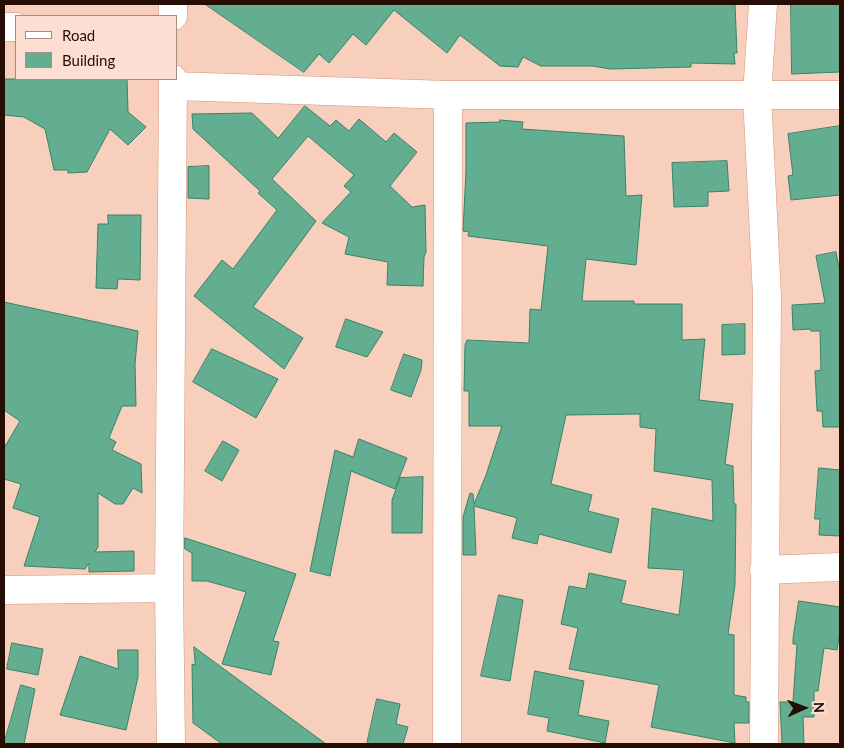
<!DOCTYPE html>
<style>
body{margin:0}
#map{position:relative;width:844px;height:748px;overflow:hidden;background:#f8cfbc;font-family:Lato,sans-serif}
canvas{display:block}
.frame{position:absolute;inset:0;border:5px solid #260e04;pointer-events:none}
.legend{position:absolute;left:15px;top:15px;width:162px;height:65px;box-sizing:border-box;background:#fcdfd2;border:1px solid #a68b80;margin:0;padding:6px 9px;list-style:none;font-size:15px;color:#260e04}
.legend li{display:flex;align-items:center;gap:10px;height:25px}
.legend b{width:25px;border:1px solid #a68b80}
.north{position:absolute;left:779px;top:683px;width:50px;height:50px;-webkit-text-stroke:4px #fcdfd2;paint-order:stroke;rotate:88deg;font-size:14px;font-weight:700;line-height:20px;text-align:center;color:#260e04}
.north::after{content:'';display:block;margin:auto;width:18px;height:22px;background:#260e04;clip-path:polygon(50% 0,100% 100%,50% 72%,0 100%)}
</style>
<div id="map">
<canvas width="844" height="748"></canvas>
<div class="frame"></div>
<ul class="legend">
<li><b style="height:6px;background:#fff"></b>Road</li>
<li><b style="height:14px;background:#63ad90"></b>Building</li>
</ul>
<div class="north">N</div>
</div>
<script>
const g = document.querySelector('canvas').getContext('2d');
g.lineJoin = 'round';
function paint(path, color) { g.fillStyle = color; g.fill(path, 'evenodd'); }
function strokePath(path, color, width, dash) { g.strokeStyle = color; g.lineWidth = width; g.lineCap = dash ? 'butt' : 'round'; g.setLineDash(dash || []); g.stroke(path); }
const building = new Path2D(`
 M205,4H735L737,53H734L735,64L691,63V67L610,69L593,66H541L523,57L518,67L500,66L460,35L447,53L394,10L366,45L353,34L329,63L319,54L304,72Z
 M791,4H840V72L792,74Z
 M4,79H127L128,112L146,127L128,145L110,129L87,172L68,173V170H54L45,129L24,117L4,115Z
 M305,106L330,126L336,120L349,131L359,119L386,142L394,133L417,152L390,186L412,207L425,205L426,252L424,257L423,286L387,285L388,262L345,254L349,237L322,223L351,192L344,186L354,175L308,136L272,179L316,221L253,307L303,338L284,369L194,296L222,260L233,269L277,210L258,193L260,191L193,129L192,114L252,113L278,138Z
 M500,120L523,122L522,129L624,136L626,196L642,195L636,265L586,259L582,301H634V304H682V340L705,339L699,400L733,404L725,464L733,466L734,504H736L735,585L728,634L734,635V695L746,697V702H749V723H734L735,743L651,727L659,685L569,669L578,628L561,624L569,586L586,589L589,573L626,581L621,603L679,615L684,570L648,568L652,508L713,521L712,480L654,471L656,429L640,427V414L566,415L551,484L592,495L588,511L619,519L611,553L539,534L537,544L512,538L517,518L474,506L476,555H463V517L470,493L473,494L474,504L486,475L502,426H469V391H464L465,345L467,340L529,343L530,309L541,310L548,246L468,236L469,232L463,231L466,171V123L500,122Z
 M840,126V195L791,200L788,176L793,175L788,134Z
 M727,161L729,191L708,192V206L674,207L672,163Z
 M209,166V199L188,198V167Z
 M108,215H141L140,280L118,279L117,289L96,288L98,224H108Z
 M836,252L840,273V427H823L822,411H817L815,371L821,370L820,331H811L810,329L793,330L792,305L825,303L816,256Z
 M4,302L138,331L135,364L136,406H122L109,438L116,442L112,450L141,464L142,493L133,488L123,504H115L98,493V547L95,552L134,551V571L89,572V563L85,569L24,566L40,517L13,508L21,484L4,479V448L20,421L4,410Z
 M346,319L383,332L367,357L336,347Z
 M745,324V354L722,355V325Z
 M212,349L278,379L256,418L193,382Z
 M404,354L422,360L421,370L411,397L391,390Z
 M359,439L407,458L395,489L351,471L330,576L310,571L335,450L353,457Z
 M223,441L239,450L222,481L205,471Z
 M819,468L840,470V536L819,535L820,519H815Z
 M423,477L422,533H392V500L400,478Z
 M185,538L296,574L273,641L279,642L271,675L222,664L246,592L207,581H192V553L185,549Z
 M499,595L523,600L510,681L481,676Z
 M799,601L840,607V631L837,650L824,648L818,691H814V717H803L804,744H782L780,702H793L797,644H793V639Z
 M12,643L43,649L38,675L7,669Z
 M194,647L326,744H222L193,723L192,664L195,665Z
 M118,650H138V677L126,730L60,715L80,656L118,669Z
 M535,671L584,681L578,715L609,721L605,743L547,731L549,718L528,714Z
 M21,685L35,689L24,744H4Z
 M377,699L400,704L396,724L408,727L403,744H367Z`);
const street = new Path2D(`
 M763,4L757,95L767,296L764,744
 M173,16V4
 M4,27H16
 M173,86L448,95H840
 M764,570L840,567
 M4,590L169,588
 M171,744L169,588L173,79
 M447,744L448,95`);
paint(building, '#63ad90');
strokePath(building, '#358467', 1);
strokePath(street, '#d69576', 29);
strokePath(street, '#fff', 28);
</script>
